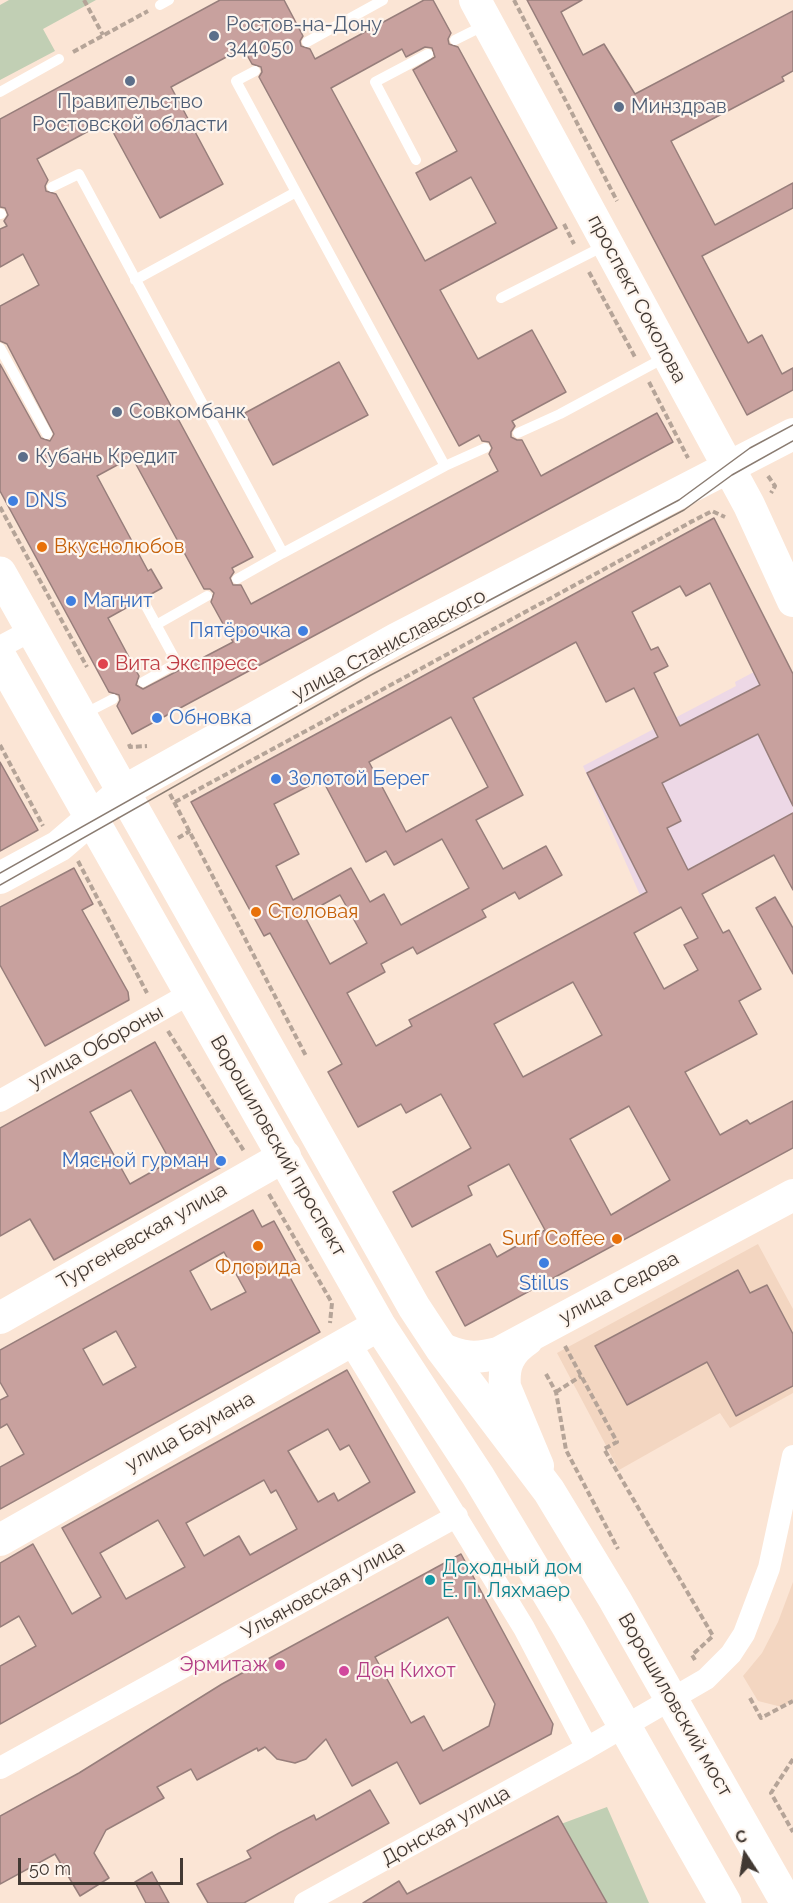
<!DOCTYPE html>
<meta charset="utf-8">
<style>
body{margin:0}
#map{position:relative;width:793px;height:1903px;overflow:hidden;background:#fbe5d5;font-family:Raleway,sans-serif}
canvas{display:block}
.north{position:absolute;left:715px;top:1825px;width:60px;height:60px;-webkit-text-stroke:4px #fef5ee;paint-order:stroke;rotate:348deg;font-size:16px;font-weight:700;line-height:24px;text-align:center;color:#423933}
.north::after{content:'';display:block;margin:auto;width:21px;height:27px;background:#423933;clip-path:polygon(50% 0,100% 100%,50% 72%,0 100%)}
.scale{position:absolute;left:18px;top:1858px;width:165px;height:27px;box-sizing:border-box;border:3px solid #423933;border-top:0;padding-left:8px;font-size:18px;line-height:21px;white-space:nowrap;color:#423933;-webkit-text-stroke:4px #fef5ee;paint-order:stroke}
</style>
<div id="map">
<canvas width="793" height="1903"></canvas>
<div class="north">С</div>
<div class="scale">50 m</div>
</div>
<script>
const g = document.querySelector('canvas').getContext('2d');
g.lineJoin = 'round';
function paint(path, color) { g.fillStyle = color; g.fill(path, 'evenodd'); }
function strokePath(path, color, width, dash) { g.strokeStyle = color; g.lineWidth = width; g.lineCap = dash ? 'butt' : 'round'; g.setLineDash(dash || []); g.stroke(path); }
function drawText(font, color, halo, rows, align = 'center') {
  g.font = font + ' Raleway,sans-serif'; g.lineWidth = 4.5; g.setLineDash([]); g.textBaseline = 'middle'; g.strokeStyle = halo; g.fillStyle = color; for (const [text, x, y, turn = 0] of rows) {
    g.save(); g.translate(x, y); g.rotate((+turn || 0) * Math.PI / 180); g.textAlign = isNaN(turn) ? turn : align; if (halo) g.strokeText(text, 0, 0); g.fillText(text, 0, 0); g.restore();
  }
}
const built = new Path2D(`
 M758,1244L793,1309V1393L730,1428L720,1413L619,1470L557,1353Z
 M793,1582V1700L782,1707L758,1701L743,1676L762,1653L778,1622Z`);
const medical = new Path2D(`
 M784,656L793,674V813L640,895L583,766L736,686L735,682Z`);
const green = new Path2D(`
 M9,0H96L43,29L55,51L0,80V5Z
 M607,1807L649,1903H418L531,1835Z`);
const building = new Path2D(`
 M220,0H284L303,36L300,41L301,46L310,49L315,59L424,0H433L451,33L448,39L449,44L458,47L557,228L440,290L478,359L532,330L566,392L512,421L515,426L511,432V437L517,440H522L541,476L657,413L673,442L132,734L117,706L120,700L119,695L109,692L0,491V364L41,438L50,441L54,434L7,344L0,341V306L39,285L23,254L0,267V229L7,226L4,221L8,215L5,208L0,207V119ZM425,47L432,48L435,57L413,70L457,151L416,173L430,200L471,177L496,223L425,261L331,88L402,49L406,57ZM243,48L252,64L261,67L262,72L259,77L459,446L479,435L482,441L489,442L492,448L489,454L498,471L251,604L241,585H233L230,578L234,572L232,568L253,557L56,194L46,191L45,186L48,180L37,159L107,121L160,218L223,184L171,87ZM132,457L204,589H210L214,593L211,602L233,642L143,689L136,685L139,676L108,618L162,588L151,569L148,571L97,476Z
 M527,0H582L561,12L583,55L604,44L635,94L793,11V71L782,77L784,81L671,141L715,225L793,183V208L702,256L748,343L762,335L782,374L793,368V390L747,415Z
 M339,362L368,415L273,465L245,413Z
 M714,518L793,674V806L758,734L662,783L681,821L667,828L688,870L793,813V890L774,855L702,894L723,933L729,930L761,989L739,1001L757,1034L685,1072L720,1135L747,1120L750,1124L793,1101V1148L465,1326L436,1272L490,1244L497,1257L545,1230L509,1164L468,1186L472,1195L412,1227L393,1192L471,1148L441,1094L406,1113L401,1104L358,1127L328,1072L342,1064L270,933L264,936L191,802ZM710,583L760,685L680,726L654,673L668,666L658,647L651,650L632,612L680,586L686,596ZM576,642L606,702L634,688L658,737L587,773L647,892L409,1020L412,1026L376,1046L347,993L385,972L381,964L413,947L417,954L486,917L482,910L515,892L519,899L562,875L546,846L503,869L476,820L523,795L473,698ZM451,717L488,787L406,832L369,762ZM322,779L366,862L386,851L394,865L442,839L469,888L401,925L384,894L370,902L351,868L293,900L276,866L299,854L274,804ZM340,895L367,943L330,964L304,915ZM681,907L698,938L684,945L698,970L664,989L634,933ZM573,982L602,1035L523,1077L494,1024ZM629,1106L670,1180L611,1215L570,1139Z
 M0,762L38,830L0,851Z
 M74,868L93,904L82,910L128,992L129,1000L45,1046L0,965V907Z
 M775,897L793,928V974L756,908Z
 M155,1042L223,1166L54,1260L30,1219L0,1236V1128ZM131,1090L168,1157L160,1162L162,1166L130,1184L90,1112Z
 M253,1210L262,1227L274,1221L297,1263L286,1270L320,1332L0,1509V1467L24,1454L7,1424L0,1428V1400L8,1396L0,1382V1350ZM224,1252L246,1292L211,1310L190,1271ZM116,1331L136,1367L103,1385L83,1349Z
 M738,1270L750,1293L767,1285L793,1334V1386L736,1416L707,1362L627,1405L595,1346Z
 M347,1370L415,1492L0,1724V1666L36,1646L19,1616L0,1627V1563L33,1544L72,1614L101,1597L62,1528ZM328,1429L340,1450L349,1445L370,1482L338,1501L334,1493L318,1502L288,1451ZM264,1480L271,1493L276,1490L297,1529L250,1555L239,1536L204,1556L186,1523ZM158,1520L185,1567L126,1599L100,1553Z
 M461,1554L553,1724L551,1734L420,1804L397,1762L352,1786L326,1739L306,1759L295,1763L277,1759L265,1747L258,1751L257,1748L197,1780L191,1769L157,1787L164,1798L106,1830L94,1853L109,1878L80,1896L55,1854L0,1884V1816L79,1773L222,1684ZM448,1617L495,1704L489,1726L443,1751L424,1716L411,1723L375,1657Z
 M370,1790L389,1823L244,1903H208L197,1884L251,1858L247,1851L279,1833L314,1815L316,1820Z
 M558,1816L607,1903H363L399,1881L407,1894Z
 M152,1872L169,1903H146L135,1882Z`);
const path = new Path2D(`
 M84,0L103,35
 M514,0L617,201
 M73,52L148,11
 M564,224L574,244
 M589,272L635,357
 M649,382L688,458
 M768,476L775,486L771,493
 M0,507L87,667
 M690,520L691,522L712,511L725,517
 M129,744L130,747L147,746
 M0,745L43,826
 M170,794L306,1056
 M175,802L691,522
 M178,838L190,831
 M78,861L147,993
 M168,1031L244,1151
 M269,1194L332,1303L330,1323
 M565,1346L617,1442L604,1449L713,1636L692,1655L695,1660
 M546,1374L556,1392L566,1450L618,1549
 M556,1392L581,1376
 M750,1698L761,1718L793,1701
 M793,1759L771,1793L793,1832`);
const lane = new Path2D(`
 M160,5L169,0
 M455,40L485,25
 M307,42L383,0
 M255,71L236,81L296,192
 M0,92L59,59
 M416,160L375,82L428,54
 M52,187L79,174L283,553L445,466L296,192L135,280
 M0,214H1
 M501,298L604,246
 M0,348L47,434
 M518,433L560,414L664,358
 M445,466L485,448
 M237,579L283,553
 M156,625L207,596
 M143,682L177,663L146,606
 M84,714L113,699`);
const street = new Path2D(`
 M0,647L32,630
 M0,1101L191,993
 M350,1343L524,1628L587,1748
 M0,1768L457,1516
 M305,1903L587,1748L706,1679L731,1654L744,1634L769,1568L793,1456`);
const secondary = new Path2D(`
 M475,0L749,505L793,601
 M0,878L59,846L122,792L396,639L793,434
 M0,1318L285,1156
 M527,1340C509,1352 503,1366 505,1387L538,1466
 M441,1348C462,1358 476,1359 498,1353L793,1195
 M0,1540L379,1325`);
const primary = new Path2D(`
 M0,573L414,1307L441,1348L549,1491L615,1600L787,1903
 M0,657L379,1325L478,1476L569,1628L725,1903`);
const tram = new Path2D(`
 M0,873L401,647L679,500L750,448L793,425
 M0,885L371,675L684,510L732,475L793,441`);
const markers = [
 [214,36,6,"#5c6f8a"],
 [130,81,6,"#5c6f8a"],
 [619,107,6,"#5c6f8a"],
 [117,412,6,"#5c6f8a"],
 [23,457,6,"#5c6f8a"],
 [13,501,6,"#3f7fe0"],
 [42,547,6,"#e8710a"],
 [71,601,6,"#3f7fe0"],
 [303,631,6,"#3f7fe0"],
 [103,664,6,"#e0444e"],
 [157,718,6,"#3f7fe0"],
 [276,779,6,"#3f7fe0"],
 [256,912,6,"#e8710a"],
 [221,1161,6,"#3f7fe0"],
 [617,1239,6,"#e8710a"],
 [258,1246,6,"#e8710a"],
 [544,1263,6,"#3f7fe0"],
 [430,1580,6,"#0f9aa8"],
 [280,1665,6,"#d1479c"],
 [344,1671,6,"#d1479c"]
];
const serviceNames = [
 ["Ростов-на-Дону",226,25],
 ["344050",226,48],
 ["Правительство",130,102,"center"],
 ["Ростовской области",130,125,"center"],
 ["Минздрав",631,107],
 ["Совкомбанк",129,412],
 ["Кубань Кредит",35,457]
];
const streetNames = [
 ["проспект Соколова",637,299,62],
 ["улица Станиславского",389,645,-28],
 ["улица Обороны",96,1047,-29],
 ["Ворошиловский проспект",278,1146,60],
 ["Тургеневская улица",142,1236,-30],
 ["улица Седова",619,1288,-28],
 ["улица Баумана",190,1432,-29],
 ["Ульяновская улица",323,1590,-29],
 ["Ворошиловский мост",675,1705,60],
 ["Донская улица",446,1826,-29]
];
const shopNames = [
 ["DNS",25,501],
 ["Магнит",83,601],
 ["Пятёрочка",291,631,"right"],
 ["Обновка",169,718],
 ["Золотой Берег",288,779],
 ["Мясной гурман",209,1161,"right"],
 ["Stilus",544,1284,"center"]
];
const foodNames = [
 ["Вкуснолюбов",54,547],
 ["Столовая",268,912],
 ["Surf Coffee",605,1239,"right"],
 ["Флорида",258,1268,"center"]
];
const healthNames = [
 ["Вита Экспресс",115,664]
];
const cultureNames = [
 ["Доходный дом",442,1568],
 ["Е. П. Ляхмаер",442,1591]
];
const hotelNames = [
 ["Эрмитаж",268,1665],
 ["Дон Кихот",356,1671,"left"]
];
paint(built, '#f3d6c1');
paint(medical, '#edd8e6');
paint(green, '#c1cfb4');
paint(building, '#c8a19e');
strokePath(building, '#977e7b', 1.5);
strokePath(path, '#b5a498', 4, [6, 3]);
strokePath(lane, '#fff', 10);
strokePath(street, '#fff', 22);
strokePath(secondary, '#fff', 32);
strokePath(primary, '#fff', 33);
strokePath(tram, '#8a7c72', 1.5);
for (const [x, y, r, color] of markers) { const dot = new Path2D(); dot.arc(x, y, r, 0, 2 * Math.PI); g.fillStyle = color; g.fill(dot); strokePath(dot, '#fef5ee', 2); }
drawText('20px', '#4e5e75', '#fef5ee', serviceNames, 'left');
drawText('20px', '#423933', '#fef5ee', streetNames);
drawText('20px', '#366cbe', '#fef5ee', shopNames, 'left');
drawText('20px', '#c56008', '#fef5ee', foodNames, 'left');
drawText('20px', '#be3a42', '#fef5ee', healthNames, 'left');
drawText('20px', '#0d838f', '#fef5ee', cultureNames, 'left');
drawText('20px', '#b23c85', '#fef5ee', hotelNames, 'right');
</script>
